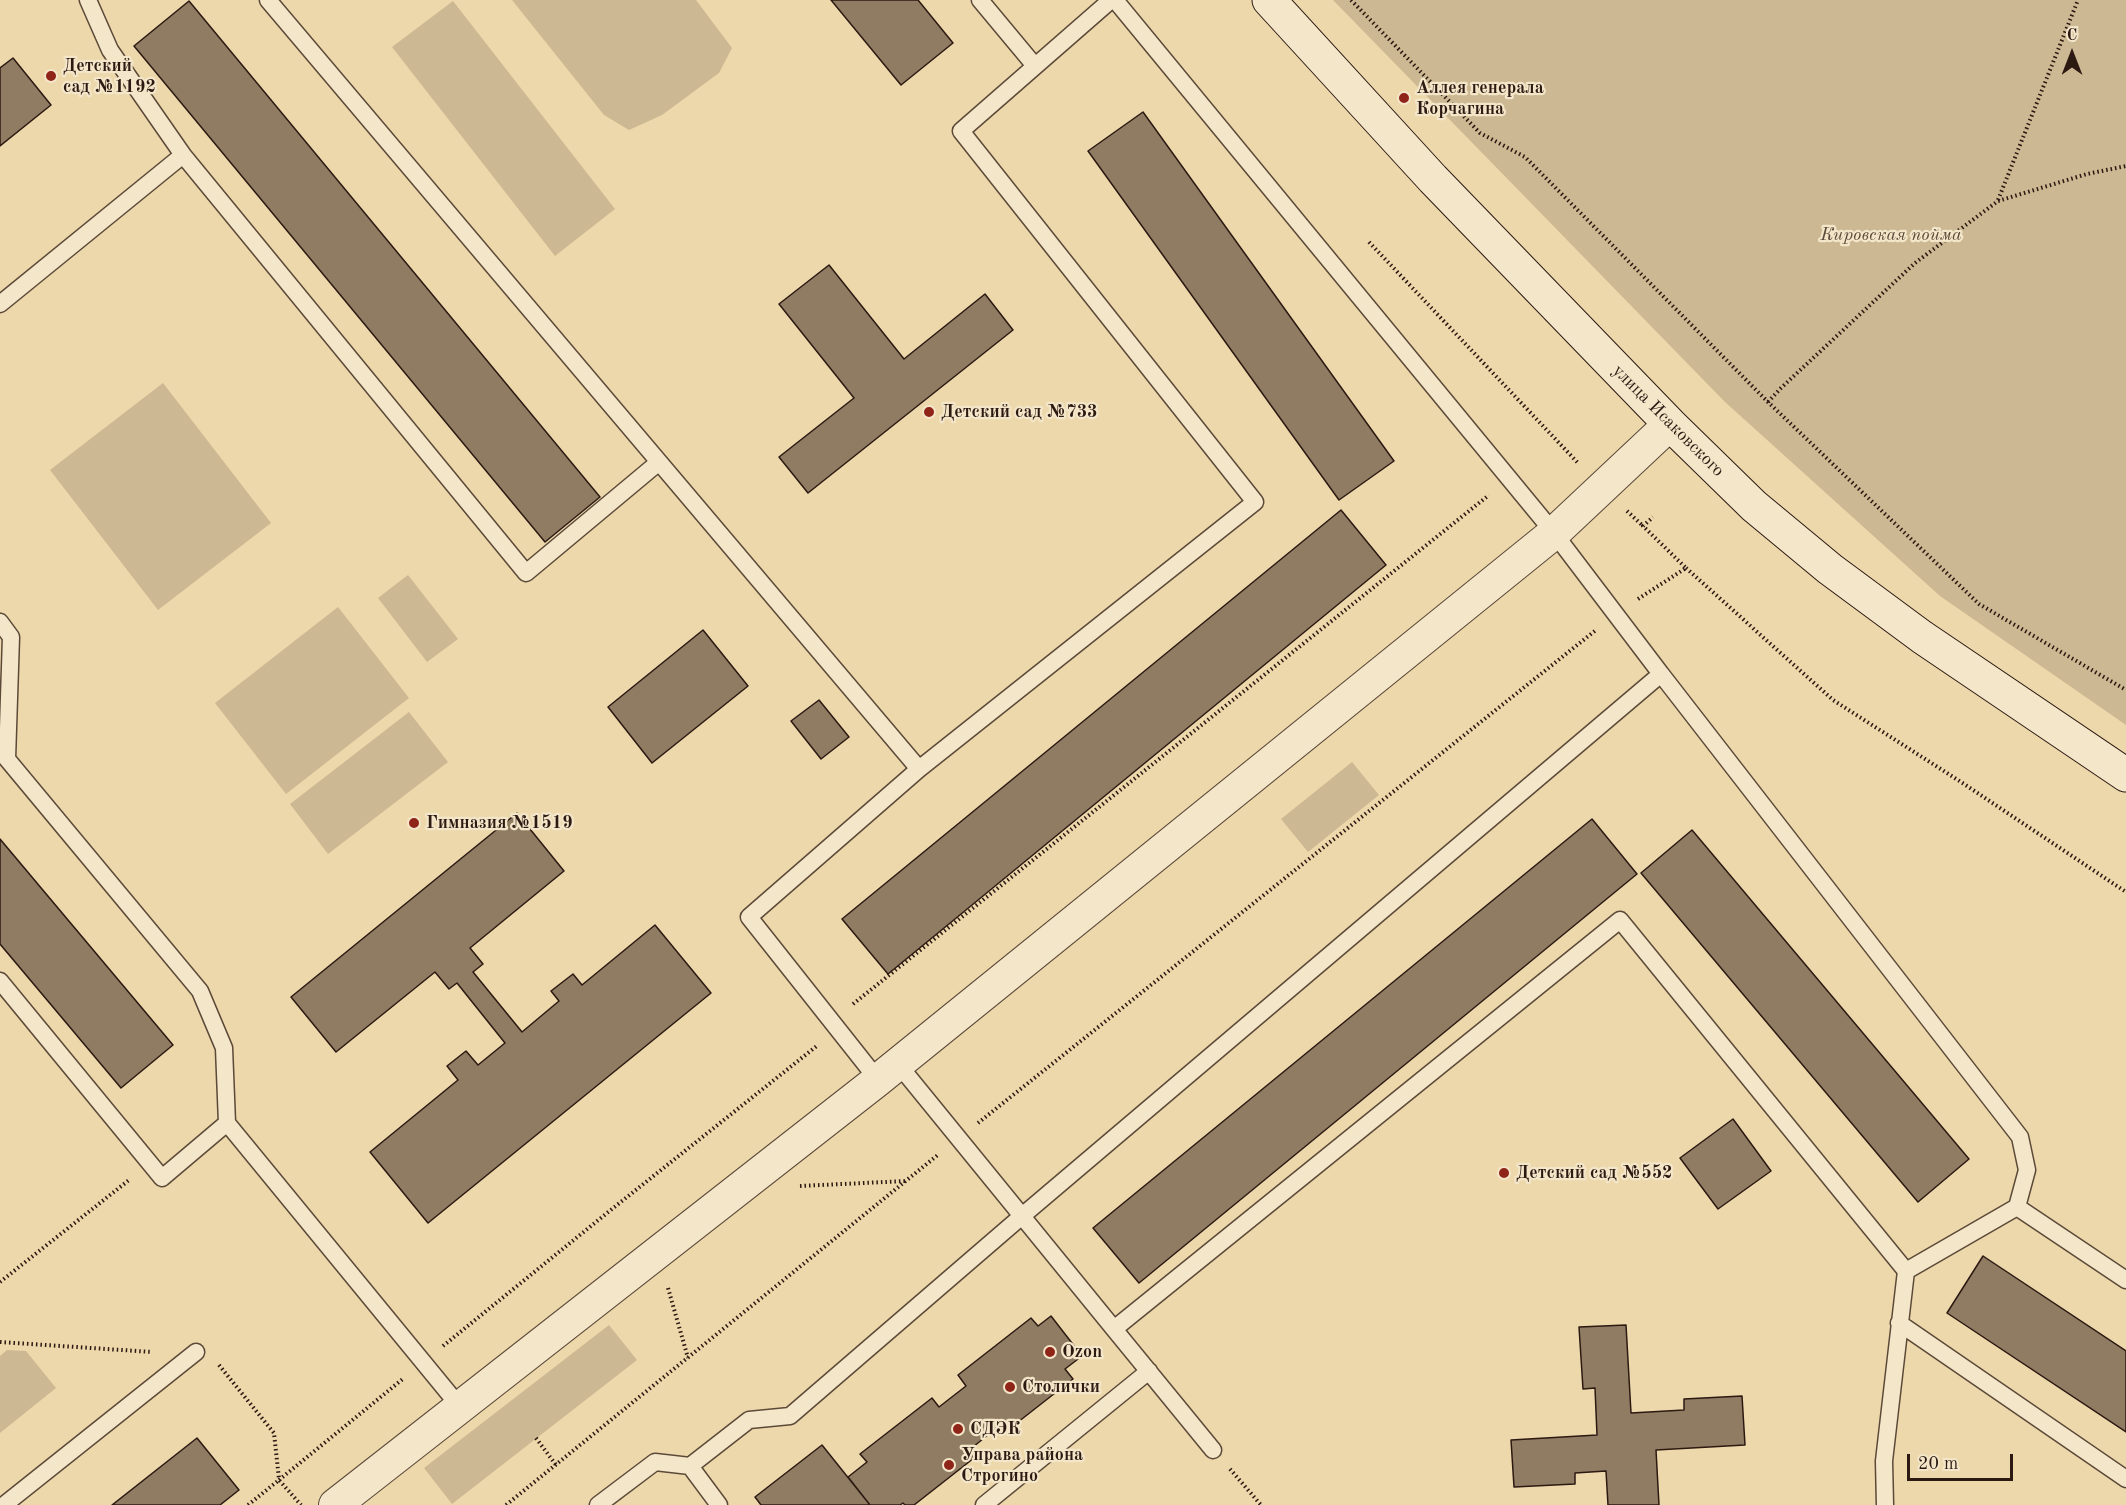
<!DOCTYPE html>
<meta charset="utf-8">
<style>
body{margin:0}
#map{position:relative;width:2126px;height:1505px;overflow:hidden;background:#edd8ac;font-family:"Old Standard TT",serif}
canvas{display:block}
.north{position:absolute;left:2042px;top:24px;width:60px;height:60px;-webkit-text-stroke:4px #f3e6c9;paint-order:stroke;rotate:0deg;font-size:16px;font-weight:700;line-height:24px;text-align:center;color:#2c1912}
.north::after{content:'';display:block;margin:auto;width:21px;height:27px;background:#2c1912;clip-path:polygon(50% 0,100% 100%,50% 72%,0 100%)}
.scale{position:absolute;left:1907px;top:1454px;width:106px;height:27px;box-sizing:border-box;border:3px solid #2c1912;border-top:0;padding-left:8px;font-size:18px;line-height:21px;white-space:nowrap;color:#2c1912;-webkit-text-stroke:4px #f3e6c9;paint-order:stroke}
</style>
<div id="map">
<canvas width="2126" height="1505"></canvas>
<div class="north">С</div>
<div class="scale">20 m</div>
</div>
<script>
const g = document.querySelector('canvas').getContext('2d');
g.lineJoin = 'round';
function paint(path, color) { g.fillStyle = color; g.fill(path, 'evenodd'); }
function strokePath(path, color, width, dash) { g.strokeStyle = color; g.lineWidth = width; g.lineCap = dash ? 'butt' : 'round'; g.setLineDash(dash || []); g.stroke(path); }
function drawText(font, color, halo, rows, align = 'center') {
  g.font = font + ' "Old Standard TT",serif'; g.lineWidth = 4.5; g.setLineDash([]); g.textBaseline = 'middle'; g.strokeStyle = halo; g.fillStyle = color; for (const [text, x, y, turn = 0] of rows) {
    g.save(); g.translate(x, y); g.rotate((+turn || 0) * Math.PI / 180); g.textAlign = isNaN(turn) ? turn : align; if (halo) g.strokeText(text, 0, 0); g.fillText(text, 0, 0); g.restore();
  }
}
const green = new Path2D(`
 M512,0H696L732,48L719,73L662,115L629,130L604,115Z
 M1333,0H2126V725L1940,596L1725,402Z
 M453,1L615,209L555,256L392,47Z
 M163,383L271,523L158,610L50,470Z
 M408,575L458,639L427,662L378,598Z
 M338,607L409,698L286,794L215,703Z
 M409,712L448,762L328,854L290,804Z
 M1352,762L1379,795L1308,852L1281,819Z
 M609,1325L637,1360L452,1504L424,1468Z
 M7,1350L26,1351L56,1388L0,1433V1356Z`);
const building = new Path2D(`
 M831,0H918L953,43L901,85Z
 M189,1L600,497L545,542L134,46Z
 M13,58L51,105L0,146V68Z
 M1143,112L1394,461L1339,500L1088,151Z
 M829,265L904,359L985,294L1013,330L808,493L779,457L854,398L779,304Z
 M1341,510L1386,565L888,974L842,919Z
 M703,630L748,686L652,763L608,707Z
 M819,700L849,737L821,759L791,721Z
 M517,813L564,871L470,948L483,964L473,972L522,1032L559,1001L551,991L573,974L582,985L655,925L711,993L428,1223L370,1152L458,1080L447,1066L466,1051L478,1065L505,1043L457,983L449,989L435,972L336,1052L291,997Z
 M1592,819L1637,874L1139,1283L1093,1228Z
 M1692,830L1969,1159L1918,1202L1641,873Z
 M0,839L173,1045L121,1088L0,944Z
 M1733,1119L1771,1171L1718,1209L1680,1158Z
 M1983,1256L2126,1351V1432L1947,1313Z
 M1051,1316L1082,1356L1065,1369L1073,1379L1004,1433L999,1426L968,1451L974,1458L914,1505H905L903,1503L900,1505H870L848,1477L867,1462L860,1454L932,1398L939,1407L966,1386L958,1375L1031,1318L1038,1326Z
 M1626,1325L1631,1413L1684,1410V1399L1742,1396L1745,1445L1656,1450L1659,1505H1608L1606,1471L1575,1473V1484L1514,1487L1511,1440L1597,1435L1595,1388L1583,1389L1579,1327Z
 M197,1438L239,1490L220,1505H112Z
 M822,1445L870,1505H761L755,1497Z`);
const path = new Path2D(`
 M1351,0L1480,133L1525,157L1768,402L1979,604L2126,690
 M1998,200L2078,0
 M1369,242L1579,464
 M1768,402L1781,388L1915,263L1998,201L2087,174L2126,166
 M1627,511L1643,526
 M1686,568L1833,700L1961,782L2126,892
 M1638,599L1686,568L1643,526L1653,517
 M853,1004L1489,495
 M978,1123L1596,630
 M800,1186L906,1181
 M0,1282L129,1180
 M668,1288L688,1358
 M0,1342L152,1352
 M443,1346L612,1209L818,1045
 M219,1365L274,1433L279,1479
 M536,1438L556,1465
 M1230,1469L1261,1505
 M279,1480L404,1378
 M248,1505L279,1480L301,1505
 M506,1505L939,1154`);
const lane = new Path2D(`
 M88,0L110,50L183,155L526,573L659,462
 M268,0L919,769L749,917L878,1080
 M980,0L1035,66
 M0,304L183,155
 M0,622L11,637L7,759L200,991L224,1048L227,1123
 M1661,674L2020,1137L2027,1170L2017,1207
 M919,769L1255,502L961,131L1111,0
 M0,981L162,1178L227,1123L460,1407
 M898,1064L1114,1329L1620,920L1906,1271L1884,1461L1885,1505
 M1906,1271L2017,1207L2126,1280
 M1899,1323L2126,1479
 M1114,1329L1213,1450
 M690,1466L719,1505
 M4,1505L196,1352
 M598,1505L655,1462L690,1466L749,1420L790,1416L1022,1216L1661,674L1554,533L1115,0
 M984,1505L1149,1371`);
const street = new Path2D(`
 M335,1505L878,1080L1554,533L1670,424`);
const secondary = new Path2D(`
 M1269,0L1433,179L1670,424L1754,506L1830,569L1922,637L2126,775`);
const markers = [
 [51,76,6,"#8f2418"],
 [1404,98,6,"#8f2418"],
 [929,412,6,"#8f2418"],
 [414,823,6,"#8f2418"],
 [1504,1173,6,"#8f2418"],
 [1050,1352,6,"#8f2418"],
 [1010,1387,6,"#8f2418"],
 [958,1429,6,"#8f2418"],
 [949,1465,6,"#8f2418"]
];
const poiNames = [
 ["Детский",63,66],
 ["сад №1192",63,87],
 ["Аллея генерала",1416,88],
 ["Корчагина",1416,109],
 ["Детский сад №733",941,412],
 ["Гимназия №1519",426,823],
 ["Детский сад №552",1516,1173],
 ["Ozon",1062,1352],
 ["Столички",1022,1387],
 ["СДЭК",970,1429],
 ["Управа района",961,1455],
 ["Строгино",961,1476]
];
const parkNames = [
 ["Кировская пойма",1891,235]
];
const streetNames = [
 ["улица Исаковского",1668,421,45]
];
paint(green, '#ccb892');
paint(building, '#907c62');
strokePath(building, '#2c1912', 1.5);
strokePath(lane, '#5c4938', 19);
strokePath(street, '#5c4938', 34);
strokePath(secondary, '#2c1912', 35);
strokePath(path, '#2c1912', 4, [1.5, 3]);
strokePath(lane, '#f3e6c9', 16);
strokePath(street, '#f3e6c9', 32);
strokePath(secondary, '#f3e6c9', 33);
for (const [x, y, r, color] of markers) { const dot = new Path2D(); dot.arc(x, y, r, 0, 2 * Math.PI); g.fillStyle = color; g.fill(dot); strokePath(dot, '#f3e6c9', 2); }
drawText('bold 18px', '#2c1912', '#f3e6c9', poiNames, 'left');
drawText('italic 18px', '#5c4938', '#f3e6c9', parkNames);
drawText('18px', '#2c1912', '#f3e6c9', streetNames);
</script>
